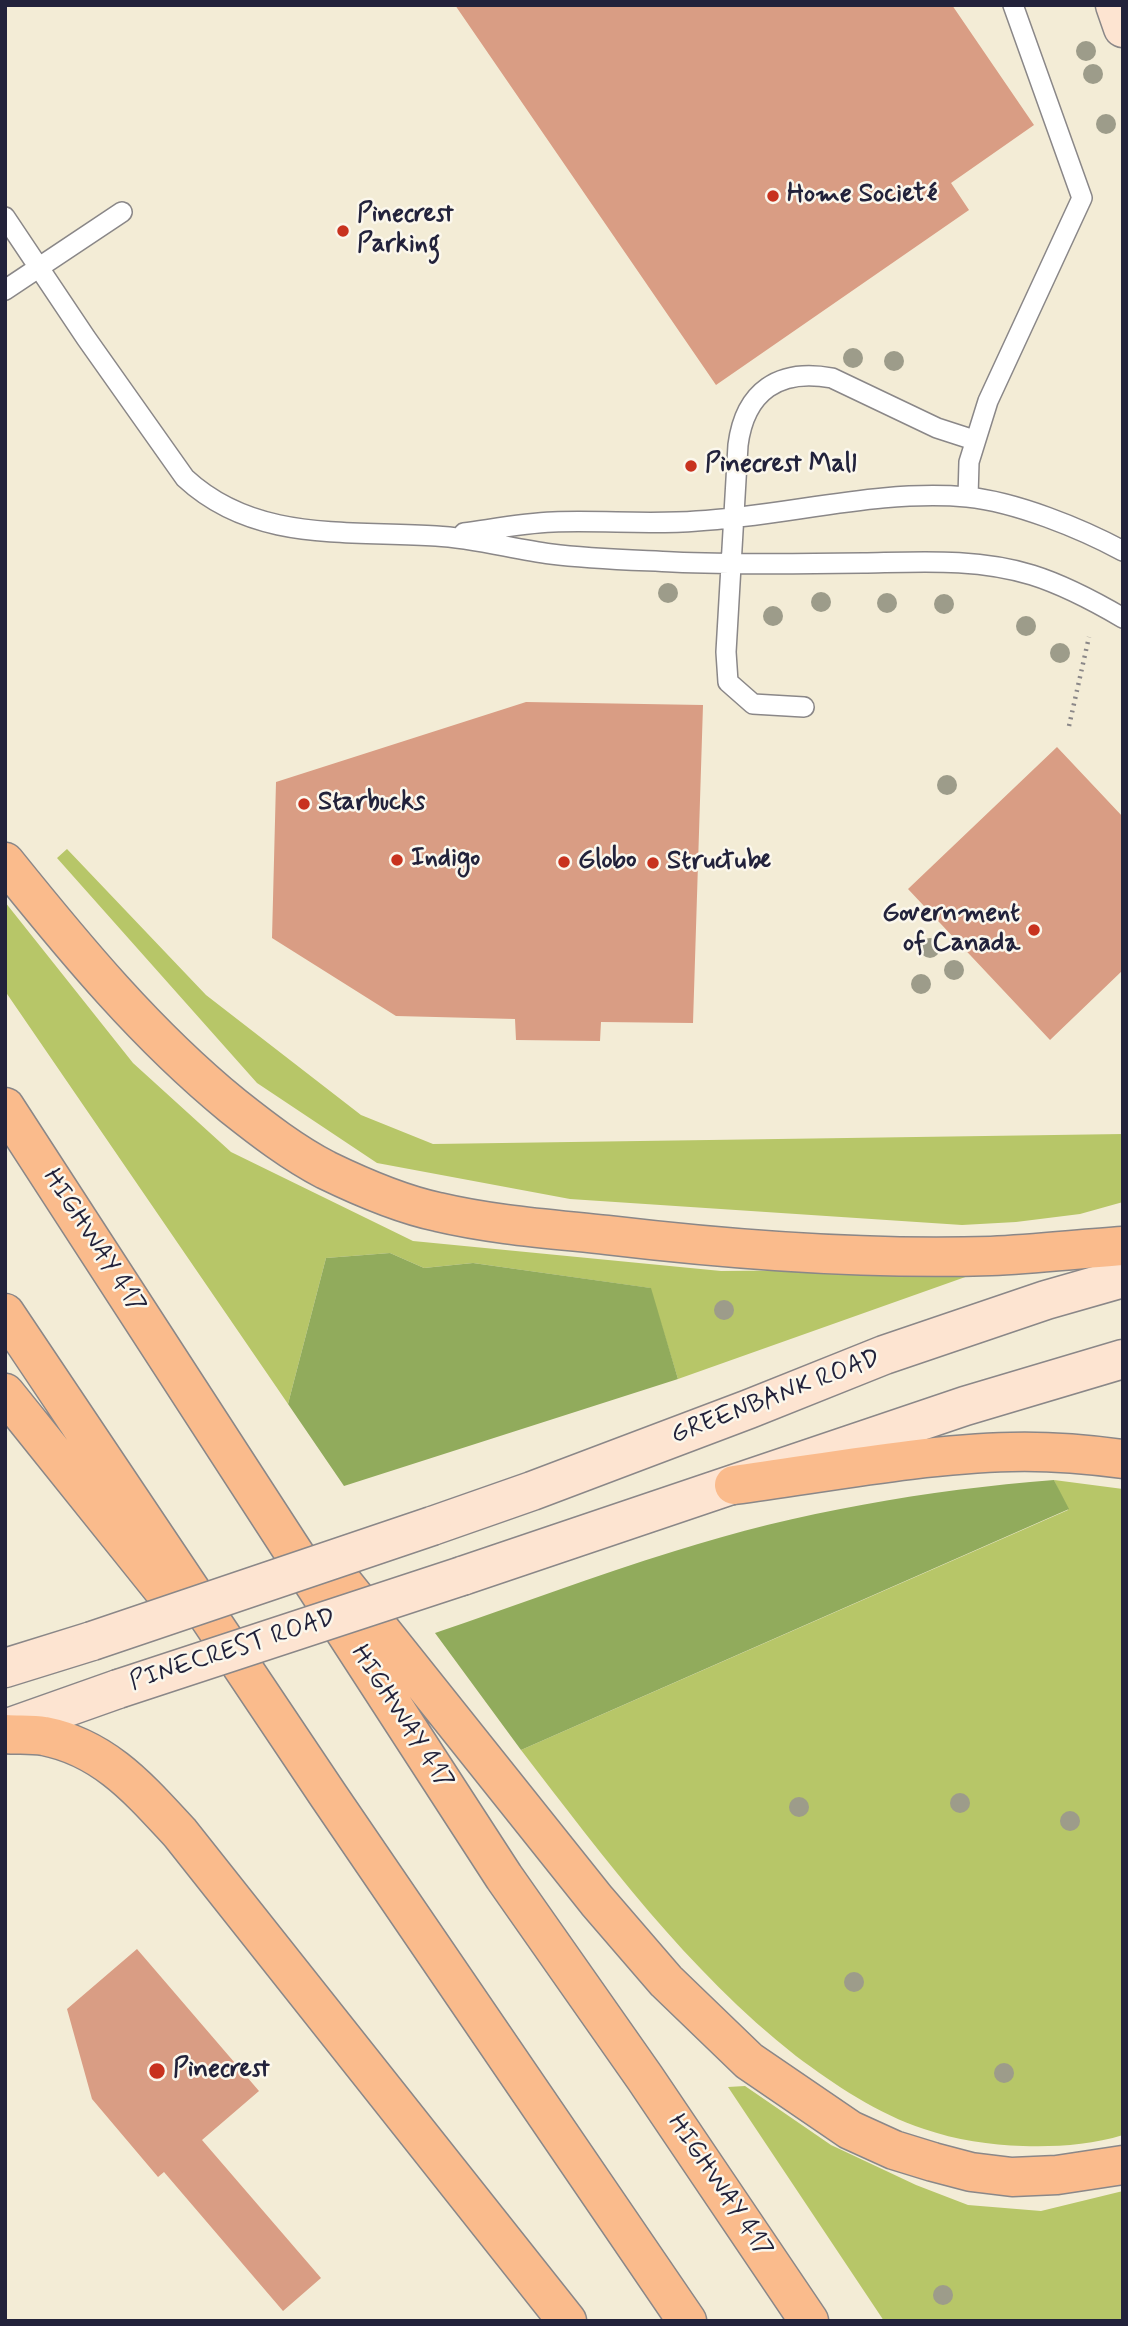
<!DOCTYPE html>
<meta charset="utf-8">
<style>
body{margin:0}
#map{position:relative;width:1128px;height:2326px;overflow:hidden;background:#f3ecd6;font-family:Mynerve,sans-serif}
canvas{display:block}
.frame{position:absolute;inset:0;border:7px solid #22223b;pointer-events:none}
</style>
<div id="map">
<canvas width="1128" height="2326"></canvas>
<div class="frame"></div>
</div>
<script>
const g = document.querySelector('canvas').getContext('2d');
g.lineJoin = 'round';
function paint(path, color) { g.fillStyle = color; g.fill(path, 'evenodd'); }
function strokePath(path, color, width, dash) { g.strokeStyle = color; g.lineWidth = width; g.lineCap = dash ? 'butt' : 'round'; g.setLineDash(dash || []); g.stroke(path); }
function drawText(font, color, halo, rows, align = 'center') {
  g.font = font + ' Mynerve,sans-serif'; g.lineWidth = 5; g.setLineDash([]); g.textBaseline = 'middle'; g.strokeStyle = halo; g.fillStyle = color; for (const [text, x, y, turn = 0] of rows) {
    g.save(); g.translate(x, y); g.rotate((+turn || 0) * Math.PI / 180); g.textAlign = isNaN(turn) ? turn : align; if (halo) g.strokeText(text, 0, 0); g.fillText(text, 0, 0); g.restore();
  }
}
const green = new Path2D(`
 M67,849L206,995L361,1115L433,1144L1123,1134V1202L1080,1214L1016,1222L962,1225L570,1199L377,1163L257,1083L57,858Z
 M5,902L133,1063L231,1152L413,1241L721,1271L962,1269L971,1275L678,1379L650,1288L473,1263L424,1268L390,1253L326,1258L288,1404L5,991Z
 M1054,1480L1123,1489V2135C1091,2145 1056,2147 1023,2146C990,2145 956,2140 924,2129C878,2114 835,2085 796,2056C687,1970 605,1859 521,1750L1068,1510Z
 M745,2086L831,2145L916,2185L968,2205L1041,2211L1123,2191V2321H884L728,2087Z`);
const forest = new Path2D(`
 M390,1253L424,1268L473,1263L651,1288L678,1379L344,1486L288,1404L326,1258Z
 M1054,1480L1069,1509L521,1750L435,1633C515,1606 594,1576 675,1551C798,1512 927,1490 1054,1480Z`);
const building = new Path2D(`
 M455,5H952L1034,125L951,183L969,210L716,385Z
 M526,702L703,705L693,1023L601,1022L600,1041L516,1040L515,1019L396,1016L272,938L276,782Z
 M1057,747L1123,817V970L1050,1040L908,889Z
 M137,1949L259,2091L202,2140L321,2278L283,2311L164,2172L158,2177L92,2099L67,2009Z`);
const path = new Path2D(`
 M1069,726L1089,637`);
const lane = new Path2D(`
 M5,217L86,338L185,478C255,543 347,530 436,536C474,538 513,549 551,554C591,559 633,560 673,562C736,565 800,564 863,563C920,562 977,558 1032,575C1064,585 1094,601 1123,618
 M5,290L122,212
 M968,497L969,462L988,401L1082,198L1013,5
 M464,533C493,529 524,523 553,522C601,520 650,525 697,521C787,516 877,489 967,497C1016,502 1080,528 1123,551
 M804,707L753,704L728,682L726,652L738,445C745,391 779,368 832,378L937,428L974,440`);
const secondary = new Path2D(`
 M1115,5L1123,28
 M432,1526L532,1491L749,1409L884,1355L1046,1300L1123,1278
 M462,1576L965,1406L1123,1359
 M5,1668L92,1641
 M5,1729L118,1689`);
const highway = new Path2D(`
 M5,862C75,949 146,1035 233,1106C262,1129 293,1153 326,1170C361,1187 400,1204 438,1212C493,1225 551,1229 607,1235C734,1250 863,1260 991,1256C1035,1254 1079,1249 1123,1246
 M5,1107L504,1877L645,2078L809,2321
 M5,1313L328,1795L687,2321
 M5,1393L164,1591
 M734,1485C824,1473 921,1454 1011,1452C1048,1451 1085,1454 1123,1459
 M344,1584L597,1901L666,1981L749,2061L850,2130L894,2150L933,2162L971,2172L1012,2177L1057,2175L1123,2165
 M5,1734C18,1735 31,1734 44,1736C105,1748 140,1790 180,1833L567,2321`);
const secondaryBridge = new Path2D(`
 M92,1641L432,1526
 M118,1689L462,1576`);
const trees = [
 [1086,51],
 [1093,74],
 [1106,124],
 [853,358],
 [894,361],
 [668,593],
 [821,602],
 [887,603],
 [944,604],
 [773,616],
 [1026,626],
 [1060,653],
 [947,785],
 [930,948],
 [954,970],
 [921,984],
 [724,1310],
 [960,1803],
 [799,1807],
 [1070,1821],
 [854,1982],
 [1004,2073],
 [943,2295]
];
const markers = [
 [773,196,7,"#c8321e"],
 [343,231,7,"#c8321e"],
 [691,466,7,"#c8321e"],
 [304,804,7,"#c8321e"],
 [397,860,7,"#c8321e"],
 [564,862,7,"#c8321e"],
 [653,863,7,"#c8321e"],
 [1034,930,7,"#c8321e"],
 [157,2071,9,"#c8321e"]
];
const poiNames = [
 ["Home Societé",787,196],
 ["Pinecrest",357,216],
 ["Parking",357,246],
 ["Pinecrest Mall",705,466],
 ["Starbucks",318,804],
 ["Indigo",411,860],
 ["Globo",578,862],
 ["Structube",667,863],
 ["Government",1020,915,"right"],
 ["of Canada",1020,945,"right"],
 ["Pinecrest",173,2071]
];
const streetNames = [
 ["HIGHWAY 417",93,1242,57],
 ["GREENBANK ROAD",776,1398,-21],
 ["PINECREST ROAD",233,1651,-18],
 ["HIGHWAY 417",401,1718,57],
 ["HIGHWAY 417",719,2187,56]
];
paint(green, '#b7c668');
paint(forest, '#91ab5c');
paint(building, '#d99d84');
strokePath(lane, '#8a8788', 22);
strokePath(secondary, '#8a8788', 41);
strokePath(highway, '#8a8788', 41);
strokePath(path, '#8a8788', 4.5, [2, 5]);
strokePath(lane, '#fff', 19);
strokePath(secondary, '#fde4d1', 38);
strokePath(highway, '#fabb8c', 38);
strokePath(secondaryBridge, '#8a8788', 41, []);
strokePath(secondaryBridge, '#fde4d1', 38);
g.fillStyle = '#9d9c8a';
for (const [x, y] of trees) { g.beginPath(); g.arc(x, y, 10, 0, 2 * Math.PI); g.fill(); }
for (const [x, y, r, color] of markers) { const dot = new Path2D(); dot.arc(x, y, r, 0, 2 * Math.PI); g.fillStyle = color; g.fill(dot); strokePath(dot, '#fbf7ec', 2.5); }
drawText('bold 26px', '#22223b', '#fbf7ec', poiNames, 'left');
drawText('26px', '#22223b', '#fbf7ec', streetNames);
</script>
